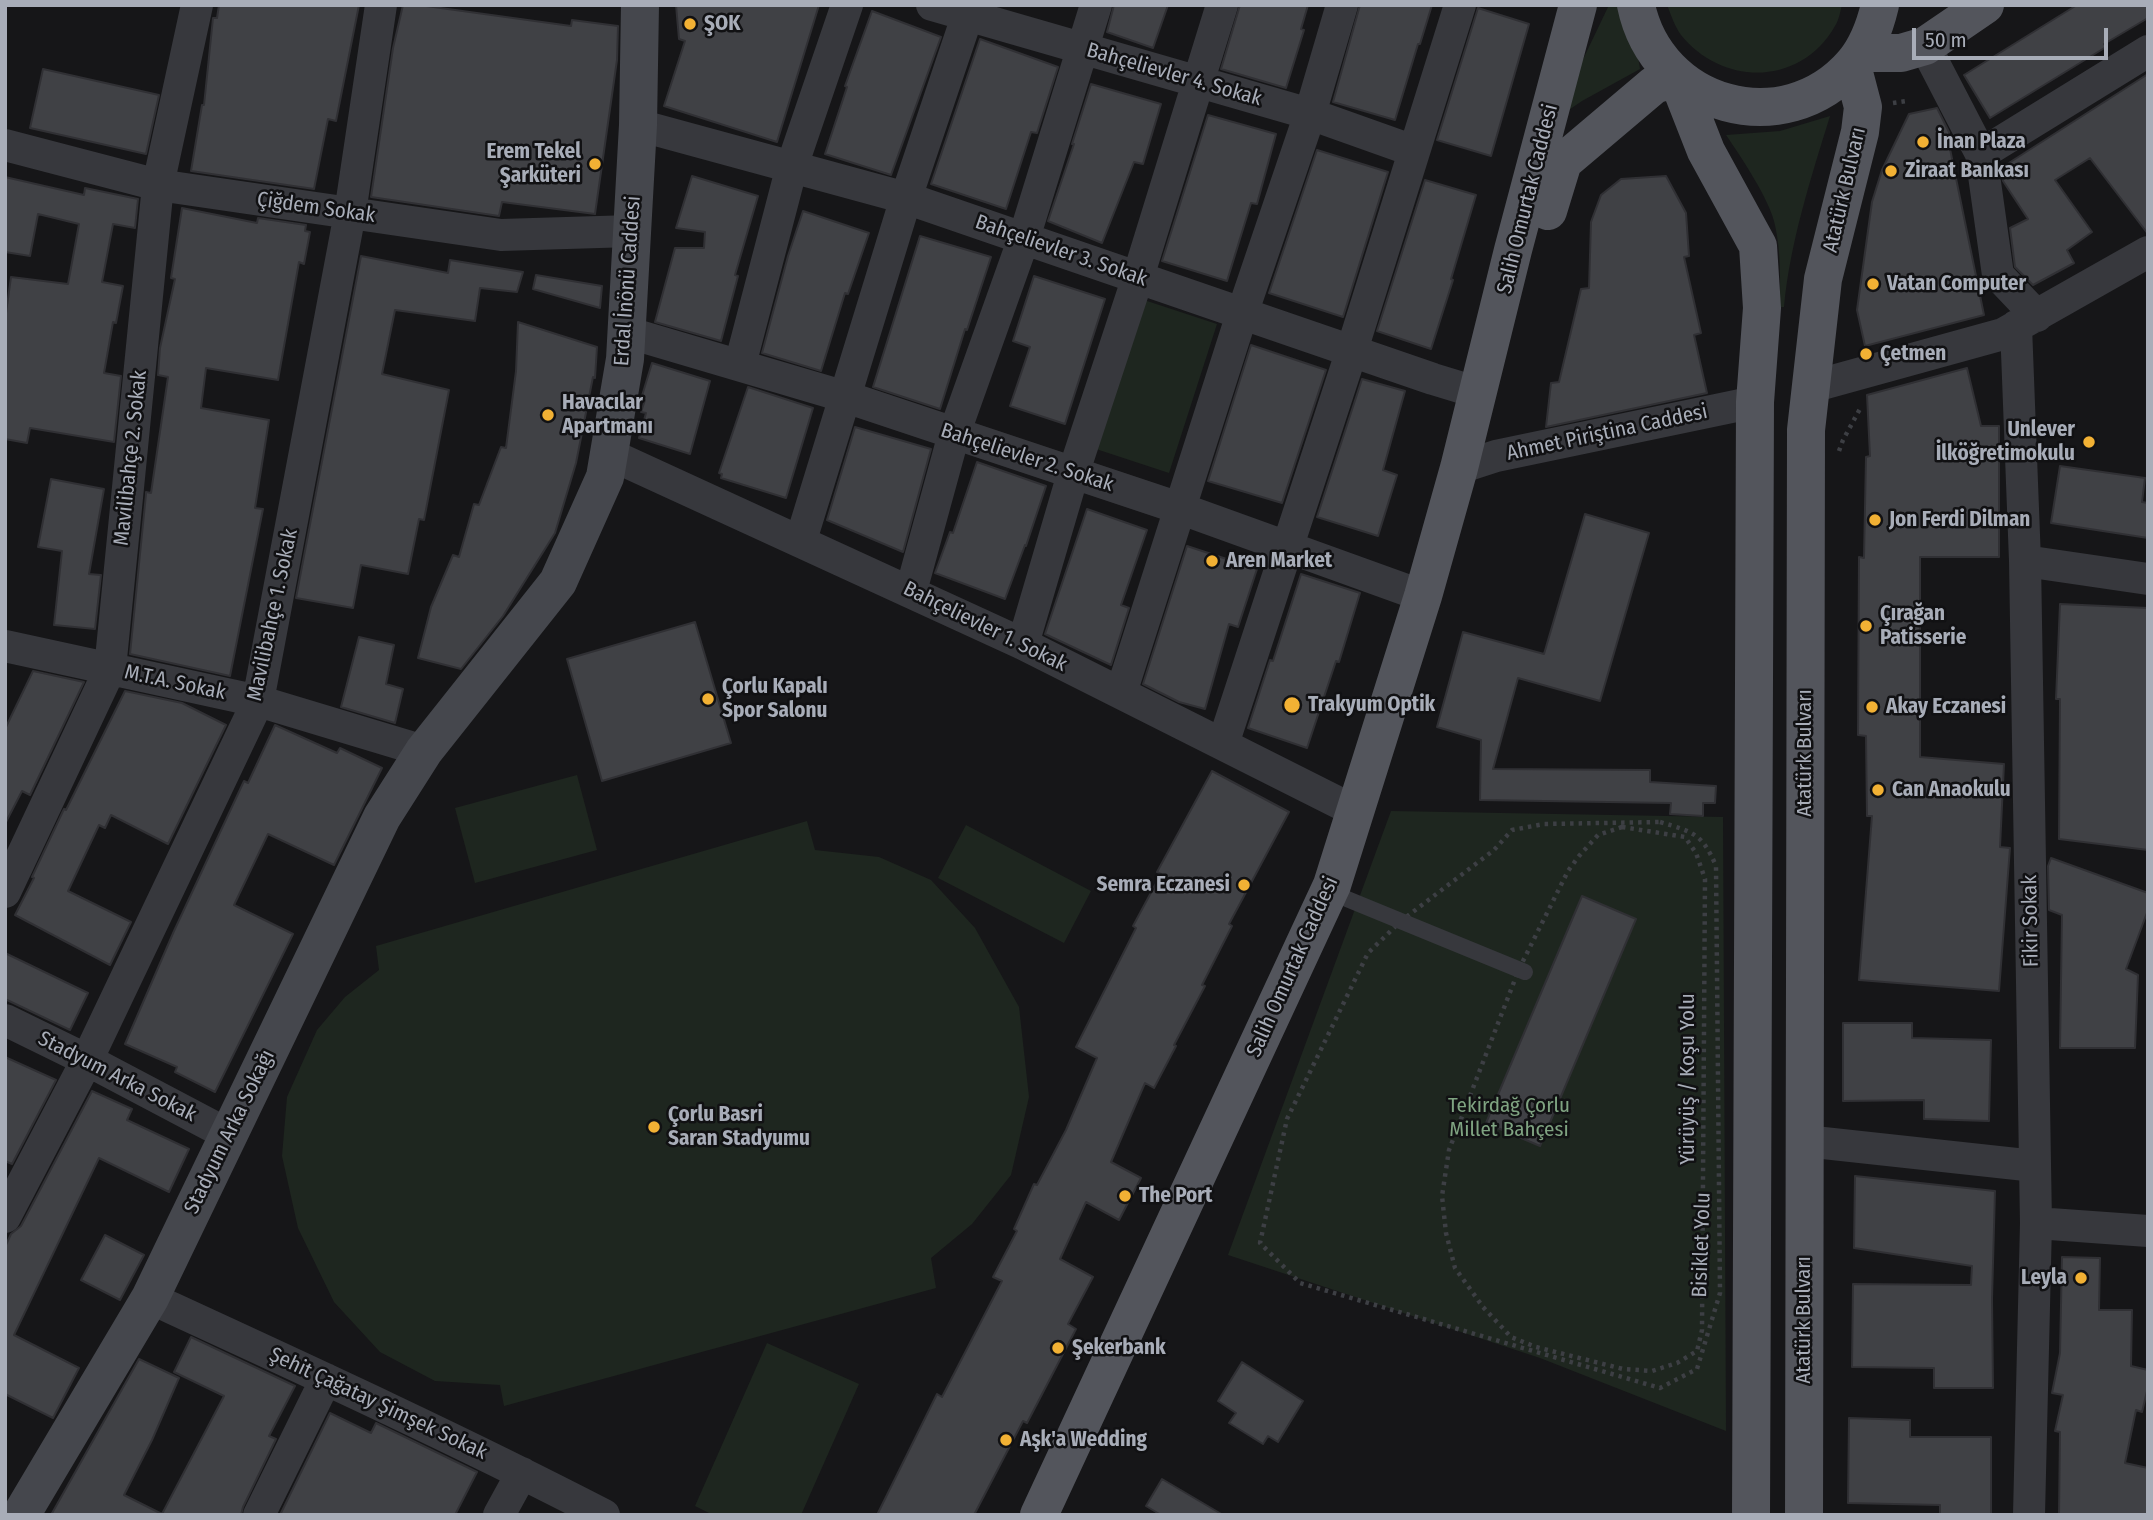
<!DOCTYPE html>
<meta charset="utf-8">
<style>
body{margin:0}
#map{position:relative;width:2153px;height:1520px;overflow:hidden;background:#161618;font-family:"Fira Sans Condensed",sans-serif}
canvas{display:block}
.frame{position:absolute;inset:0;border:7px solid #a8adb8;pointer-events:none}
.scale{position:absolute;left:1912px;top:28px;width:196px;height:32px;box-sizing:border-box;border:4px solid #a8adb8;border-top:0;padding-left:9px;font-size:21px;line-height:24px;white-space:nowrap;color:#a8adb8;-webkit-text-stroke:5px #111113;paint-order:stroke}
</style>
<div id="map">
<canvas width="2153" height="1520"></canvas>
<div class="frame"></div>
<div class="scale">50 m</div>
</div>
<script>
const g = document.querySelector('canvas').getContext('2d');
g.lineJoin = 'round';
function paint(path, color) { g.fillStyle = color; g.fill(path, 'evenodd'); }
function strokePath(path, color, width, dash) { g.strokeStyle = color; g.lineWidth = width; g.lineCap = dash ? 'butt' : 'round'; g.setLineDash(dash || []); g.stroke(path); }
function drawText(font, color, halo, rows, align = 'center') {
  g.font = font + ' "Fira Sans Condensed",sans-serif'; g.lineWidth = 5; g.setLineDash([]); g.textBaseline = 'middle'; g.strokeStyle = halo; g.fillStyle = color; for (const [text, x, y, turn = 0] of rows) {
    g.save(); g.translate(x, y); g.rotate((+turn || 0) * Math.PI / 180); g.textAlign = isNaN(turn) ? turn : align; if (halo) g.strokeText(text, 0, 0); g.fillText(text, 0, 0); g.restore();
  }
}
const green = new Path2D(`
 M1609,5H1630L1640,69L1582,101L1554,120Z
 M1667,5H1842C1840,12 1839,20 1835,26C1801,86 1723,87 1681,35C1675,27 1671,15 1667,5Z
 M1830,116C1811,178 1790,242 1784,307H1780C1780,280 1781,252 1775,225C1770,200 1741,157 1726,135L1780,131Z
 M1144,300L1217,324L1169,473L1096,449Z
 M577,775L597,850L475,883L455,808Z
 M1391,811L1723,817L1726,1431L1540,1358L1228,1255Z
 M807,821L815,850L879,857L931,880L975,928L1019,1007L1029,1097L1011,1175L972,1224L931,1258L936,1288L504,1406L500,1385L435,1381L380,1352L334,1302L298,1228L282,1156L287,1097L317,1030L345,997L379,970L376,946Z
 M966,825L1091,891L1064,943L938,878Z
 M767,1343L859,1384L801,1515H713L695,1506Z`);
const building = new Path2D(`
 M219,5H359L336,121L328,119L314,189L191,171L202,105H204L213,18H217Z
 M403,5H419L571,26L572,20L618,26L617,60L595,214L502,202L499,216L371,197L393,48Z
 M676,5H819L777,142L664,106L685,41L679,39Z
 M1114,5H1168L1153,48L1107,32Z
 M1240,5H1308L1301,29L1304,30L1286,88L1221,69Z
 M1360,5H1432L1420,44H1418L1395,120L1333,102Z
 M2077,5H2148V18L2104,44L2106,47L1990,118L1964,75Z
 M1478,8L1529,24L1491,156L1437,140Z
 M872,11L941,37L891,175L825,154L847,87L845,86Z
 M980,39L1058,67L1037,133L1031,132L1006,209L931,184Z
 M43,69L159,95L146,154L30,128Z
 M2148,74V234L2090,158L2055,180L2092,232L2067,250L2074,263L2033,285L2015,267L2010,228L2028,219L2003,181L2001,168Z
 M1091,84L1161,104L1143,164L1134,162L1102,243L1048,221L1074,144H1072Z
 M1937,108L1949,132V144L1984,315L1865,346L1857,310L1872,202L1882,170L1909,114Z
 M1208,115L1276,134L1257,204L1251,203L1227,281L1162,261Z
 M1317,150L1388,172L1343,317L1269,293Z
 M692,176L758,196L735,275L738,276L721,341L655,322L675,248H704L705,232L676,228Z
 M1666,176L1686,213L1689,256L1684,257L1701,333L1694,335L1707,393L1546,427L1551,383L1559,382L1581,289L1589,288L1591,222L1601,195L1621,179Z
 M5,177L84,195L85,188L138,199L135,228L113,224L102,282L123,286L116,323L113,322L104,373L121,376L114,442L30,428L27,443L5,439V320L11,277L68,284L79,224L38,214L30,256L5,252Z
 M1425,180L1476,195L1451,279L1453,280L1431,349L1377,331Z
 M182,208L257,223L258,218L306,225L305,231L310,232L304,264L299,262L278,380L206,368L201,408L269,420L255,508L263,509L230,676L130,654L146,494V492L151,493L168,377L158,375L160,348L175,279L171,278Z
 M803,211L869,233L848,294L845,293L821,371L762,353L788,256Z
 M920,236L991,257L967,330L965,329L940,409L873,387Z
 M361,256L448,273L450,260L523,272L517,292L480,288L475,321L395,310L382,374L449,390L424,520L419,519L408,574L361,565L353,608L296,598Z
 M536,275L602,286L600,308L533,289Z
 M1034,276L1105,299L1065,424L1010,406L1030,347L1013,341Z
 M518,322L597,347L595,378L593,377L576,463L555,533L503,616L461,669L418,658L431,607L453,555L459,557L474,504L479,505L501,447L506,448L516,371Z
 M1251,345L1326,370L1282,503L1208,481Z
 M652,363L710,381L690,454L639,438L646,413L641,412L645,400L641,399Z
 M1967,368L1981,426H1999V557H1920V757L2004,764L2000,847L2010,848L1999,991L1859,980L1872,816H1867L1866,736L1858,735L1859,557L1864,558L1866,457L1870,456L1867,395Z
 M1362,379L1405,391L1383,470L1397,475L1378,536L1317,517Z
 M748,387L813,408L786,498L721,478L722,474L719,473Z
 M855,427L931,449L903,552L827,520Z
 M977,462L1046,486L1026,546L1025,545L1005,599L935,573L950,532L953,533Z
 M2060,466L2145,478L2142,502L2148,503V538L2051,523Z
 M51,479L104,489L89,574L101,575L95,629L54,625L62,551L38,547Z
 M1087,509L1147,530L1121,605L1129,608L1111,665L1045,634Z
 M1585,514L1649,533L1600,701L1518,678L1493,769L1650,770V782L1716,786L1715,803H1703V816L1670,814L1671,803L1480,800L1481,740L1437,727L1463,632L1544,654Z
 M1187,546L1257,569L1238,627L1229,624L1205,709L1179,702L1143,684Z
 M1301,574L1360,593L1339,662L1336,661L1307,748L1248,728L1270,660L1273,661Z
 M2060,604L2148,608V850L2059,839L2060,699H2056Z
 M695,622L731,743L602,781L567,659Z
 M359,637L394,645L386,684L403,689L395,723L341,707Z
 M33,671L84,682L30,795L22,791L5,824V729Z
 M125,691L182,703L226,725L168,844L111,815L105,828L99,825L68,891L131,922L110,965L15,915L34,878L32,877L64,809L66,810Z
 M275,725L337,753L340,748L382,768L334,865L268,834L234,905L293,934L215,1092L175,1072L177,1067L125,1044L174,931L244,781L248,783Z
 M1212,771L1289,812L1229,924L1232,926L1202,985L1205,986L1174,1045L1176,1046L1154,1088L1145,1083L1111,1162L1141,1178L1119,1220L1086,1202L1060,1259L1093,1277L1068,1324L1076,1329L1027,1423L1023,1421L974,1515H877L937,1394L942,1397L1002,1281L993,1277L1017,1231L1014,1229L1034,1184L1037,1185L1066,1130L1097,1058L1076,1047L1136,928L1133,926L1161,874L1157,872Z
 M2051,858L2148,893V910L2126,969L2138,975L2135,1048H2060L2062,915L2049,910L2048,866Z
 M1582,896L1636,919L1540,1146L1486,1123Z
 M5,953L88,993L70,1030L5,999Z
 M1843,1023H1912V1038L1991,1040L1989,1121L1924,1119V1100L1843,1101Z
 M5,1057L56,1080L12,1164L5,1161Z
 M92,1091L132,1109L127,1120L189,1149L169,1192L99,1158L14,1335L79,1368L53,1418L5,1394V1247L11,1234L21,1226Z
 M1855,1176L1995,1191L1992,1299L1993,1388H1934V1368L1852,1367L1853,1284L1971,1285L1972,1266L1854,1248Z
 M105,1235L144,1255L120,1300L81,1280Z
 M2062,1257L2100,1258L2099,1310H2132L2131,1366L2148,1370V1387L2142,1412L2136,1410L2125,1463L2148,1468V1515H2059L2060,1432L2055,1431L2063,1395L2052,1393L2060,1353Z
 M191,1337L295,1386L269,1436L276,1439L243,1507L241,1515H51L139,1359L179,1378L152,1440L124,1495L162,1514L224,1396L174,1372Z
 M1242,1362L1303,1401L1278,1442L1268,1436L1263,1444L1229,1423L1236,1413L1218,1401Z
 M330,1413L371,1433L376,1423L477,1472L455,1515H280Z
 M1849,1418L1910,1420V1437H1991V1515H1940V1505L1848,1503Z
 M1162,1479L1223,1515H1161L1146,1506Z`);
const path = new Path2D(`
 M1893,103L1906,101
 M1839,451L1843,440L1861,407
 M1660,822C1693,832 1702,833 1716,866L1720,1293L1697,1369L1660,1388L1300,1283L1260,1243L1287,1119L1368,953L1401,921L1494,850L1512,830L1544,824Z
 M1622,827L1685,837L1696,853L1705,879L1702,1330L1697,1351L1677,1363L1652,1371L1623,1369L1536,1347L1511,1337L1483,1307L1455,1268L1446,1233L1442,1196L1449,1150L1519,969L1568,871L1579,856L1598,835Z`);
const lane = new Path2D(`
 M1347,899L1525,972`);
const street = new Path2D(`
 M932,5L1310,114L1414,151
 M1925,46L1981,154L1998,275L2037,316
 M638,125L906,198L1433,379L1479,393
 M5,145L158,185L501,235L632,231
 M1981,154L2148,51
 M2016,326L2025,561L2036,1223L2029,1515
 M626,332L846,397L1179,508L1423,596
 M740,365L792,166L847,5
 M1811,387L2003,334L2148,252
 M609,454L1023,644L1355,811
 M1459,468L1496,456L1755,402
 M801,540L906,198L971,5
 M2025,561L2148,579
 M911,591L954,434L1024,238L1096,5
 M1023,644L1073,474L1138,277L1222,5
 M5,646L258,701L424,751
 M1121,693L1242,314L1310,114L1342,5
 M1223,744L1352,350L1460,5
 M5,892L110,669L158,185L197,5
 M5,1020L87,1060L229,1135
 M1805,1141L2035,1166
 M5,1217L87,1060L258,701L350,213L381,5
 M2036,1223L2148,1231
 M150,1298C302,1368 455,1438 604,1515
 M259,1515L326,1379
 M499,1515L522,1473`);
const secondary = new Path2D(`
 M21,1515L150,1298L382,817L424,751L558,582L605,477L625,359L638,125L640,5`);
const primary = new Path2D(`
 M1636,5C1657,107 1784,143 1853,64C1868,47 1875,26 1880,5
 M1861,53H1901L1925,46L1985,5
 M1677,77L1706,151L1758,246L1762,308L1755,402L1751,1515
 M1548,211L1563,162L1654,85L1677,77
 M1039,1515L1332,885L1423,596L1459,468L1513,250L1578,5
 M1804,1515L1806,430L1823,279L1860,132L1863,107L1852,65`);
const markers = [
 [690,24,7,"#f2b134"],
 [1923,142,7,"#f2b134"],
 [595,164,7,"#f2b134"],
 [1891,171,7,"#f2b134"],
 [1873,284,7,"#f2b134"],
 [1866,354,7,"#f2b134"],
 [548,415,7,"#f2b134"],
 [2089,442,7,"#f2b134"],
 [1875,520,7,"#f2b134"],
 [1212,561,7,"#f2b134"],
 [1866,626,7,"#f2b134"],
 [708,699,7,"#f2b134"],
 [1292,705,9,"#f2b134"],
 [1872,707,7,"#f2b134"],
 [1878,790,7,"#f2b134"],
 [1244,885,7,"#f2b134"],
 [654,1127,7,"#f2b134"],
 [1125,1196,7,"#f2b134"],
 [2081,1278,7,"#f2b134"],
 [1058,1348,7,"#f2b134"],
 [1006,1440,7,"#f2b134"]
];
const poiNames = [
 ["ŞOK",704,24],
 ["İnan Plaza",1937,142],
 ["Erem Tekel",581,152,"right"],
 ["Şarküteri",581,176,"right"],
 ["Ziraat Bankası",1905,171],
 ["Vatan Computer",1887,284],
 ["Çetmen",1880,354],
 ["Havacılar",562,403],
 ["Apartmanı",562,427],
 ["Unlever",2075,430,"right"],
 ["İlköğretimokulu",2075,454,"right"],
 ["Jon Ferdi Dilman",1889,520],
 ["Aren Market",1226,561],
 ["Çırağan",1880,614],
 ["Patisserie",1880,638],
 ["Çorlu Kapalı",722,687],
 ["Spor Salonu",722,711],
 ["Trakyum Optik",1308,705],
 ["Akay Eczanesi",1886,707],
 ["Can Anaokulu",1892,790],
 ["Semra Eczanesi",1230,885,"right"],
 ["Çorlu Basri",668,1115],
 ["Saran Stadyumu",668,1139],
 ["The Port",1139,1196],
 ["Leyla",2067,1278,"right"],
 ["Şekerbank",1072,1348],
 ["Aşk'a Wedding",1020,1440]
];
const streetNames = [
 ["Bahçelievler 4. Sokak",1174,75,16],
 ["Atatürk Bulvarı",1845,190,-77],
 ["Salih Omurtak Caddesi",1528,199,-76],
 ["Çiğdem Sokak",316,208,8],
 ["Bahçelievler 3. Sokak",1061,251,19],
 ["Erdal İnönü Caddesi",628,281,-86],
 ["Ahmet Piriştina Caddesi",1607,433,-12],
 ["Mavilibahçe 2. Sokak",131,458,-84],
 ["Bahçelievler 2. Sokak",1027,458,18],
 ["Mavilibahçe 1. Sokak",273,615,-78],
 ["Bahçelievler 1. Sokak",985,627,26],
 ["M.T.A. Sokak",175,683,12],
 ["Atatürk Bulvarı",1805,753,-90],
 ["Fikir Sokak",2031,921,-91],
 ["Salih Omurtak Caddesi",1293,967,-66],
 ["Stadyum Arka Sokak",117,1077,27],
 ["Yürüyüş / Koşu Yolu",1688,1079,-90],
 ["Stadyum Arka Sokağı",230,1132,-64],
 ["Bisiklet Yolu",1702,1245,-88],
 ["Atatürk Bulvarı",1804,1320,-90],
 ["Şehit Çağatay Şimşek Sokak",378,1404,25]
];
const parkNames = [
 ["Tekirdağ Çorlu",1509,1106],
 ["Millet Bahçesi",1509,1130]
];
paint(green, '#1e261f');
paint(building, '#404145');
strokePath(building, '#303034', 2);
strokePath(path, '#3d3f44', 4.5, [3.5, 5]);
strokePath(lane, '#37383d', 16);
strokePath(street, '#37383d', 32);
strokePath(secondary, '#45474d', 38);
strokePath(primary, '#53555c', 38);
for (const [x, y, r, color] of markers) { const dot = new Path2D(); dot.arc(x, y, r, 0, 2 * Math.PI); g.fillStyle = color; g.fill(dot); strokePath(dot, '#111113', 2.5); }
drawText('bold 21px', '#a8adb8', '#111113', poiNames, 'left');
drawText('21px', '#a8adb8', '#111113', streetNames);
drawText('21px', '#7fa381', '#111113', parkNames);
</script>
